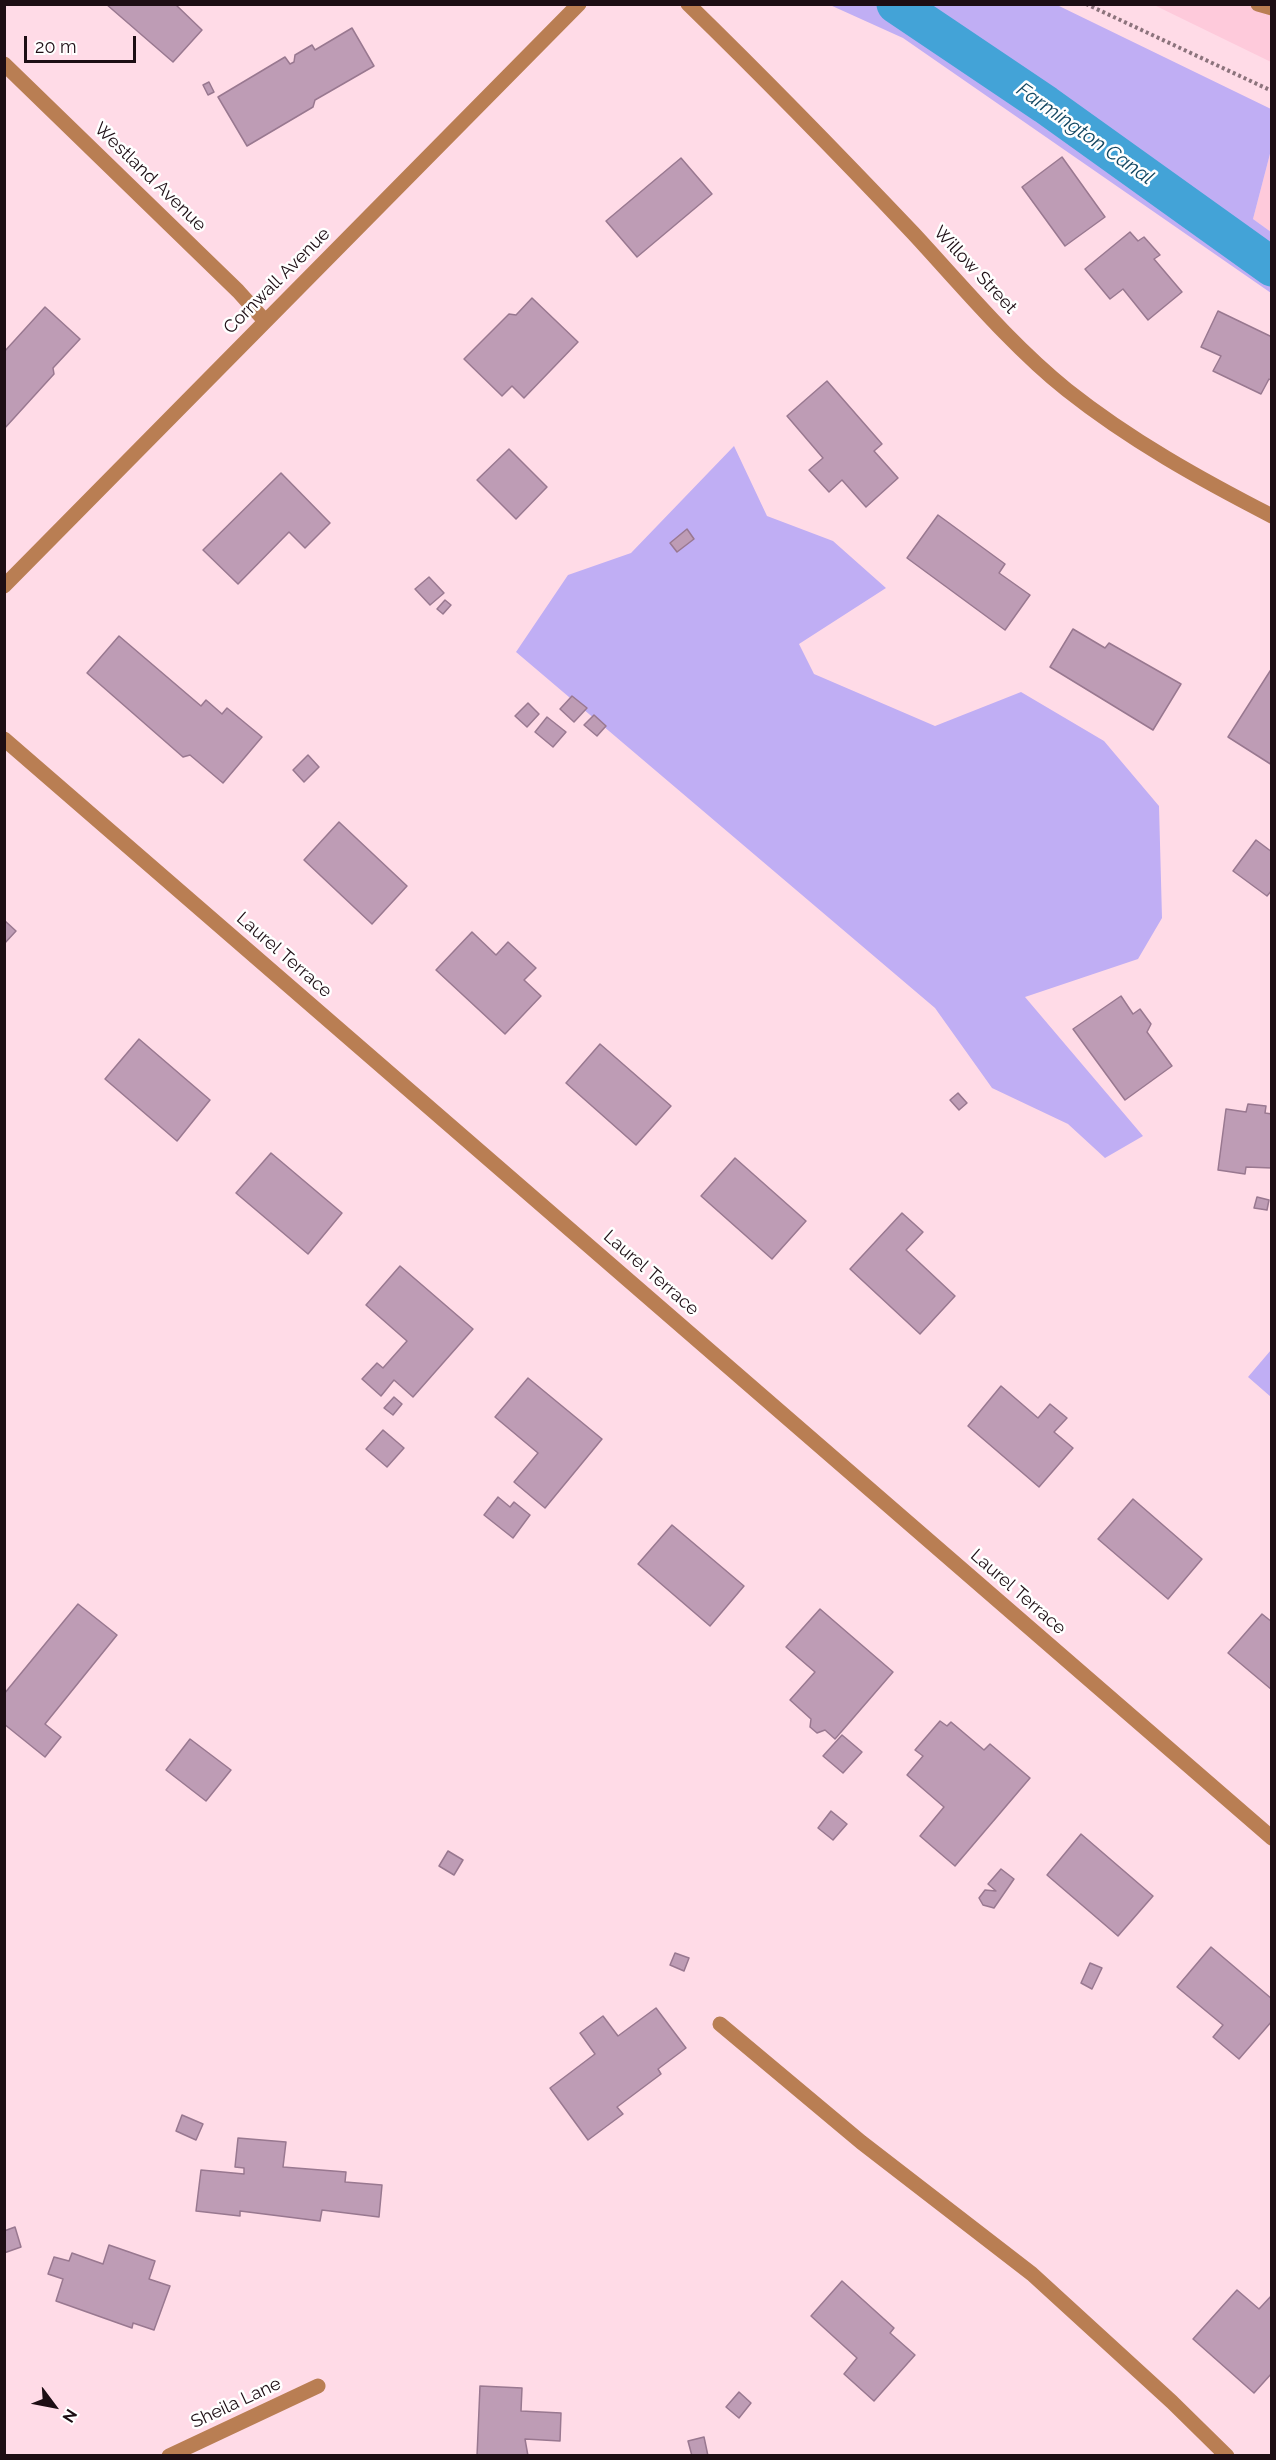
<!DOCTYPE html>
<style>
body{margin:0}
#map{position:relative;width:1276px;height:2460px;overflow:hidden;background:#ffdbe7;font-family:Raleway,sans-serif}
canvas{display:block}
.frame{position:absolute;inset:0;border:6px solid #1d0e14;pointer-events:none}
.north{position:absolute;left:24px;top:2376px;width:60px;height:60px;-webkit-text-stroke:4px #fff;paint-order:stroke;rotate:122deg;font-size:16px;font-weight:700;line-height:24px;text-align:center;color:#1d0e14}
.north::after{content:'';display:block;margin:auto;width:21px;height:27px;background:#1d0e14;clip-path:polygon(50% 0,100% 100%,50% 72%,0 100%)}
.scale{position:absolute;left:24px;top:36px;width:112px;height:27px;box-sizing:border-box;border:3px solid #1d0e14;border-top:0;padding-left:8px;font-size:18px;line-height:21px;white-space:nowrap;color:#1d0e14;-webkit-text-stroke:4px #fff;paint-order:stroke}
</style>
<div id="map">
<canvas width="1276" height="2460"></canvas>
<div class="frame"></div>
<div class="north">N</div>
<div class="scale">20 m</div>
</div>
<script>
const g = document.querySelector('canvas').getContext('2d');
g.lineJoin = 'round';
function paint(path, color) { g.fillStyle = color; g.fill(path, 'evenodd'); }
function strokePath(path, color, width, dash) { g.strokeStyle = color; g.lineWidth = width; g.lineCap = dash ? 'butt' : 'round'; g.setLineDash(dash || []); g.stroke(path); }
function drawText(font, color, halo, rows, align = 'center') {
  g.font = font + ' Raleway,sans-serif'; g.lineWidth = 5; g.setLineDash([]); g.textBaseline = 'middle'; g.strokeStyle = halo; g.fillStyle = color; for (const [text, x, y, turn = 0] of rows) {
    g.save(); g.translate(x, y); g.rotate((+turn || 0) * Math.PI / 180); g.textAlign = isNaN(turn) ? turn : align; if (halo) g.strokeText(text, 0, 0); g.fillText(text, 0, 0); g.restore();
  }
}
const built = new Path2D(`
 M1154,5H1271V62Z
 M1271,150V232L1253,219Z`);
const green = new Path2D(`
 M830,5H1057L1271,109V150L1253,219L1271,232V293L903,38Z
 M734,446L767,516L833,541L886,588L799,644L814,674L935,726L1021,692L1104,741L1159,806L1162,918L1138,959L1025,997L1143,1136L1105,1158L1068,1124L992,1088L935,1008L516,652L568,575L631,553Z
 M1271,1350V1397L1248,1377Z`);
const canal = new Path2D(`
 M896,4L1046,105L1272,267`);
const building = new Path2D(`
 M106,4H175L202,30L173,62Z
 M352,28L374,66L315,100L313,107L247,146L218,97L285,57L290,64L294,62L295,55L312,45L315,50Z
 M209,82L214,92L208,95L203,85Z
 M1062,157L1105,217L1065,246L1022,187Z
 M681,158L712,194L637,257L606,221Z
 M1130,232L1138,241L1144,237L1160,255L1154,259L1182,292L1148,320L1123,289L1110,299L1085,269Z
 M532,298L578,342L524,398L512,386L502,396L464,359L509,314L516,315Z
 M45,307L80,339L53,368L54,374L4,429V352Z
 M1218,311L1272,337V381L1269,379L1261,394L1213,371L1221,356L1201,347Z
 M827,381L882,444L874,451L898,478L866,507L842,480L829,492L809,470L823,458L787,416Z
 M509,449L547,487L516,519L477,480Z
 M281,473L330,523L305,548L289,532L238,584L203,550Z
 M938,515L1005,564L999,573L1030,595L1005,630L907,558Z
 M687,529L694,539L677,552L670,543Z
 M429,577L444,593L430,605L415,589Z
 M445,600L451,605L443,614L437,609Z
 M1073,629L1105,648L1109,643L1181,684L1153,730L1050,667Z
 M119,636L201,706L206,700L222,714L227,708L262,737L223,783L190,755L183,757L87,673Z
 M1272,668V765L1228,737Z
 M572,696L587,708L574,722L560,709Z
 M528,703L539,714L527,727L515,716Z
 M594,715L606,726L597,736L584,725Z
 M547,717L566,732L553,747L535,732Z
 M308,755L319,767L304,782L293,770Z
 M339,822L407,886L372,924L304,860Z
 M1256,840L1272,852V890L1267,896L1233,871Z
 M4,920L16,931L4,944Z
 M472,932L496,955L508,942L536,968L524,980L541,996L505,1034L436,970Z
 M1121,996L1133,1014L1140,1009L1151,1024L1147,1032L1172,1066L1125,1100L1073,1029Z
 M139,1039L210,1100L177,1141L105,1079Z
 M600,1044L671,1106L636,1145L566,1083Z
 M958,1093L967,1103L959,1110L950,1100Z
 M1248,1104L1266,1106L1265,1113L1272,1114V1168L1246,1167L1245,1174L1218,1170L1226,1109L1246,1112Z
 M271,1153L342,1213L308,1254L236,1193Z
 M735,1158L806,1221L772,1259L701,1196Z
 M1257,1197L1269,1200L1267,1210L1254,1208Z
 M902,1213L923,1232L906,1250L955,1296L920,1334L850,1269Z
 M400,1266L473,1329L413,1397L394,1380L381,1396L362,1379L377,1363L383,1368L407,1341L366,1305Z
 M528,1378L602,1439L545,1508L514,1482L538,1453L495,1417Z
 M1001,1386L1038,1418L1050,1404L1067,1418L1054,1432L1073,1448L1039,1487L968,1426Z
 M394,1397L402,1404L393,1415L384,1408Z
 M383,1430L404,1448L387,1467L366,1449Z
 M498,1497L510,1507L514,1502L530,1515L513,1538L484,1515Z
 M1133,1499L1202,1559L1168,1599L1098,1539Z
 M672,1525L744,1586L710,1626L638,1564Z
 M78,1604L117,1635L45,1724L61,1737L45,1757L4,1724V1694Z
 M820,1609L893,1672L835,1739L825,1730L817,1733L810,1727L811,1719L790,1700L815,1672L786,1647Z
 M1262,1614L1272,1622V1690L1228,1653Z
 M940,1721L947,1726L951,1722L984,1750L990,1744L1030,1778L955,1866L920,1836L944,1807L907,1775L923,1756L915,1750Z
 M842,1735L862,1752L843,1773L823,1756Z
 M190,1739L231,1770L206,1801L166,1770Z
 M831,1811L847,1824L833,1840L818,1828Z
 M1081,1834L1153,1896L1118,1936L1047,1875Z
 M448,1851L463,1860L454,1875L439,1866Z
 M1001,1869L1014,1879L994,1908L983,1905L979,1898L985,1890L996,1891L988,1884Z
 M1211,1947L1272,1999V2021L1239,2059L1213,2037L1223,2025L1177,1987Z
 M675,1953L689,1958L684,1971L670,1965Z
 M1090,1963L1102,1968L1092,1989L1081,1983Z
 M656,2008L686,2048L658,2069L661,2074L617,2107L623,2114L588,2140L550,2088L595,2054L580,2033L603,2016L618,2036Z
 M182,2115L203,2124L196,2140L176,2131Z
 M238,2138L286,2142L283,2167L346,2172L345,2182L382,2185L379,2217L322,2210L320,2221L240,2211V2216L196,2211L201,2170L244,2174V2168L235,2167Z
 M15,2227L21,2247L4,2253V2231Z
 M109,2245L155,2261L149,2279L170,2286L154,2330L133,2323L132,2328L56,2301L63,2279L48,2274L54,2257L69,2261L72,2253L103,2264Z
 M842,2281L894,2328L890,2333L915,2355L874,2401L844,2374L857,2358L811,2316Z
 M1237,2290L1259,2309L1272,2295V2373L1254,2393L1193,2339Z
 M480,2386L522,2388L521,2411L561,2413L560,2441L525,2439L528,2456H477Z
 M739,2392L751,2403L739,2418L726,2407Z
 M704,2437L708,2456H692L688,2441Z`);
const path = new Path2D(`
 M1086,4L1272,91`);
const minor = new Path2D(`
 M688,4C765,79 840,156 914,234C962,286 1012,346 1067,390C1130,440 1200,479 1272,516
 M1258,4L1272,8
 M4,64L238,291L265,321
 M4,586L579,4
 M4,739L1272,1838
 M720,2024L861,2142L1032,2274L1172,2402L1227,2456
 M169,2456L318,2386`);
const streetNames = [
 ["Westland Avenue",150,177,44],
 ["Willow Street",975,270,47],
 ["Cornwall Avenue",277,281,-45],
 ["Laurel Terrace",284,955,41],
 ["Laurel Terrace",651,1273,41],
 ["Laurel Terrace",1018,1592,41],
 ["Sheila Lane",236,2403,-25]
];
const waterNames = [
 ["Farmington Canal",1085,134,35]
];
paint(built, '#fecadb');
paint(green, '#c0aef4');
strokePath(canal, '#43a3d7', 39);
paint(building, '#be9cb5');
strokePath(building, '#997890', 1.5);
strokePath(path, '#8c737c', 4, [3, 3]);
strokePath(minor, '#b97e53', 15);
drawText('18px', '#1d0e14', '#fff', streetNames);
drawText('italic 20px', '#134863', '#fff', waterNames);
</script>
